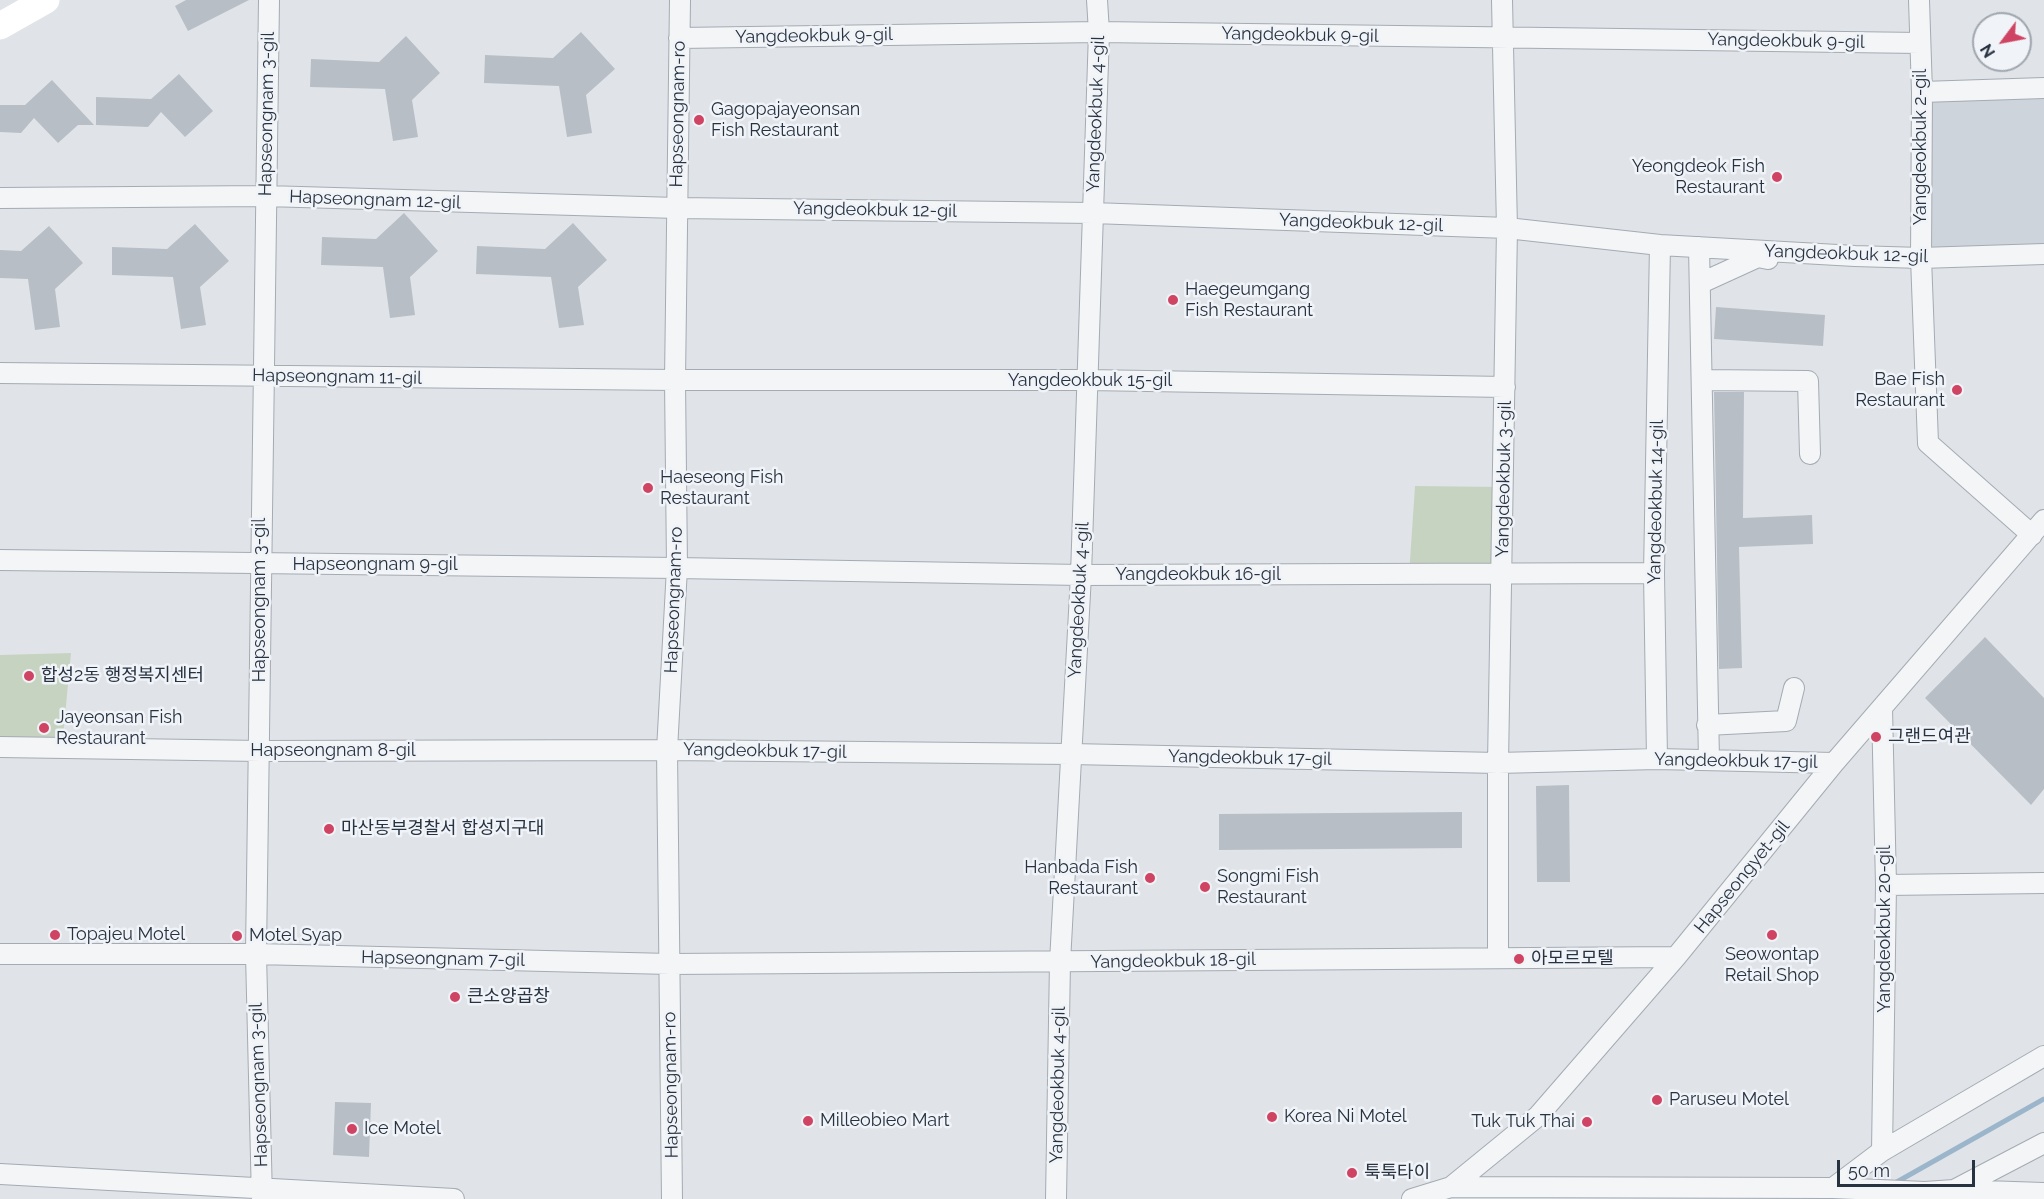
<!DOCTYPE html>
<meta charset="utf-8">
<style>
body{margin:0}
#map{position:relative;width:2044px;height:1199px;overflow:hidden;background:#e0e4e9;font-family:Raleway,sans-serif}
canvas{display:block}
.north{position:absolute;left:1972px;top:12px;width:60px;height:60px;box-sizing:border-box;background:#f0f3f7;border:2px solid #a0a6ae;border-radius:50%;rotate:238deg;font-size:16px;font-weight:700;line-height:24px;text-align:center;color:#283341}
.north::after{content:'';display:block;margin:auto;width:21px;height:27px;background:#d04463;clip-path:polygon(50% 0,100% 100%,50% 72%,0 100%)}
.scale{position:absolute;left:1837px;top:1160px;width:138px;height:27px;box-sizing:border-box;border:3px solid #283341;border-top:0;padding-left:8px;font-size:18px;line-height:21px;white-space:nowrap;color:#283341;-webkit-text-stroke:4px #f0f3f7;paint-order:stroke}
</style>
<div id="map">
<canvas width="2044" height="1199"></canvas>
<div class="north">N</div>
<div class="scale">50 m</div>
</div>
<script>
const g = document.querySelector('canvas').getContext('2d');
g.lineJoin = 'round';
function paint(path, color) { g.fillStyle = color; g.fill(path, 'evenodd'); }
function strokePath(path, color, width, dash) { g.strokeStyle = color; g.lineWidth = width; g.lineCap = dash ? 'butt' : 'round'; g.setLineDash(dash || []); g.stroke(path); }
function drawText(font, color, halo, rows, align = 'center') {
  g.font = font + ' Raleway,"Noto Sans KR",sans-serif'; g.lineWidth = 5; g.setLineDash([]); g.textBaseline = 'middle'; g.strokeStyle = halo; g.fillStyle = color; for (const [text, x, y, turn = 0] of rows) {
    g.save(); g.translate(x, y); g.rotate((+turn || 0) * Math.PI / 180); g.textAlign = isNaN(turn) ? turn : align; if (halo) g.strokeText(text, 0, 0); g.fillText(text, 0, 0); g.restore();
  }
}
const built = new Path2D(`
 M2044,86V247L1928,249L1927,91Z`);
const green = new Path2D(`
 M1415,486L1504,487L1503,575H1409Z
 M71,653L62,748L0,747V655Z`);
const stream = new Path2D(`
 M1895,1183L2044,1099`);
const building = new Path2D(`
 M186,0H249L188,31L175,6Z
 M581,32L615,69L586,95L592,133L567,137L559,86L484,83L485,55L553,58Z
 M406,36L440,73L412,100L418,137L393,141L385,89L310,87L311,59L379,62Z
 M179,74L213,111L185,137L161,112L148,127L96,125V97L151,99Z
 M52,80L94,125H78L58,143L34,118L21,133L0,132V105H25Z
 M404,213L438,251L410,277L415,315L390,318L383,267L321,265L322,237L376,239Z
 M573,223L607,260L578,287L584,325L559,328L551,277L476,274L477,246L545,249Z
 M195,224L229,261L200,287L206,325L181,329L173,277L112,275V247L167,249Z
 M49,226L83,263L55,289L60,327L35,330L28,279L0,278V250L21,251Z
 M1716,307L1825,315L1823,346L1714,339Z
 M1714,392H1744L1743,518L1812,515L1813,544L1739,547L1742,668L1719,669Z
 M1985,637L2044,698V789L2031,805L1925,698Z
 M1569,785L1570,882H1537L1536,786Z
 M1462,812V848L1219,850V814Z
 M335,1102L371,1103L369,1157L333,1155Z`);
const minor = new Path2D(`
 M1919,0L1922,92L1921,258L1928,443L2032,535
 M679,38L1099,32L1920,43
 M1922,92L2044,88
 M0,198L266,196L677,208L1093,213L1507,228L1660,245L1855,256L1921,258L2044,254
 M1699,247L1709,760
 M1701,283L1758,257L1768,259
 M0,373L675,380H1088L1505,387
 M1702,380L1808,381L1810,454
 M0,560L677,568L1081,575L1654,573
 M1882,708L1886,885L1882,1151
 M1707,725L1786,721L1794,688
 M0,747L260,751L667,750L1071,754L1498,763L1657,759L1834,763
 M1657,759L1654,573L1660,245
 M1886,885L2044,883
 M0,954H256L670,964L1676,957
 M1498,958V763L1507,228L1502,0
 M0,1174L454,1199
 M1451,1187L1833,1188L1925,1192L1954,1190L2044,1193
 M1833,1188L1882,1151L2044,1056
 M1956,1189L2044,1143
 M262,1199L256,954L269,0
 M672,1199L667,750L677,568L675,380L680,0
 M1056,1199L1060,962L1081,575L1099,32L1097,0
 M1412,1199L1451,1187L1538,1116L1676,957L1834,763L2044,520`);
const secondary = new Path2D(`
 M0,26L46,0`);
const markers = [
 [699,120,6,"#d04463"],
 [1777,177,6,"#d04463"],
 [1173,300,6,"#d04463"],
 [1957,390,6,"#d04463"],
 [648,488,6,"#d04463"],
 [29,676,6,"#d04463"],
 [44,728,6,"#d04463"],
 [1876,737,6,"#d04463"],
 [329,829,6,"#d04463"],
 [1150,878,6,"#d04463"],
 [1205,887,6,"#d04463"],
 [55,935,6,"#d04463"],
 [1772,935,6,"#d04463"],
 [237,936,6,"#d04463"],
 [1519,959,6,"#d04463"],
 [455,997,6,"#d04463"],
 [1657,1100,6,"#d04463"],
 [1272,1117,6,"#d04463"],
 [808,1121,6,"#d04463"],
 [1587,1122,6,"#d04463"],
 [352,1129,6,"#d04463"],
 [1352,1173,6,"#d04463"]
];
const streetNames = [
 ["Yangdeokbuk 9-gil",1300,35,1],
 ["Yangdeokbuk 9-gil",814,36,-1],
 ["Yangdeokbuk 9-gil",1786,41,1],
 ["Hapseongnam 3-gil",267,114,-89],
 ["Hapseongnam-ro",678,114,-89],
 ["Yangdeokbuk 4-gil",1096,114,-88],
 ["Yangdeokbuk 2-gil",1921,147,-90],
 ["Hapseongnam 12-gil",375,200,2],
 ["Yangdeokbuk 12-gil",875,210,1],
 ["Yangdeokbuk 12-gil",1361,223,2],
 ["Yangdeokbuk 12-gil",1846,254,2],
 ["Hapseongnam 11-gil",337,377,1],
 ["Yangdeokbuk 15-gil",1090,381],
 ["Yangdeokbuk 3-gil",1504,479,-89],
 ["Yangdeokbuk 14-gil",1656,502,-89],
 ["Hapseongnam 9-gil",375,565],
 ["Yangdeokbuk 16-gil",1198,575],
 ["Hapseongnam 3-gil",260,600,-90],
 ["Hapseongnam-ro",674,600,-88],
 ["Yangdeokbuk 4-gil",1079,600,-87],
 ["Hapseongnam 8-gil",333,751],
 ["Yangdeokbuk 17-gil",765,751,1],
 ["Yangdeokbuk 17-gil",1250,758,1],
 ["Yangdeokbuk 17-gil",1736,761,1],
 ["Hapseongyet-gil",1742,877,-51],
 ["Yangdeokbuk 20-gil",1885,929,-90],
 ["Hapseongnam 7-gil",443,959,1],
 ["Yangdeokbuk 18-gil",1173,961,-1],
 ["Hapseongnam 3-gil",259,1085,-92],
 ["Hapseongnam-ro",671,1085,-91],
 ["Yangdeokbuk 4-gil",1058,1085,-89]
];
const poiNames = [
 ["Gagopajayeonsan",711,110],
 ["Fish Restaurant",711,131],
 ["Yeongdeok Fish",1765,167,"right"],
 ["Restaurant",1765,188,"right"],
 ["Haegeumgang",1185,290],
 ["Fish Restaurant",1185,311],
 ["Bae Fish",1945,380,"right"],
 ["Restaurant",1945,401,"right"],
 ["Haeseong Fish",660,478],
 ["Restaurant",660,499],
 ["합성2동 행정복지센터",41,676],
 ["Jayeonsan Fish",56,718],
 ["Restaurant",56,739],
 ["그랜드여관",1888,737],
 ["마산동부경찰서 합성지구대",341,829],
 ["Hanbada Fish",1138,868,"right"],
 ["Restaurant",1138,889,"right"],
 ["Songmi Fish",1217,877],
 ["Restaurant",1217,898],
 ["Topajeu Motel",67,935],
 ["Motel Syap",249,936],
 ["Seowontap",1772,955,"center"],
 ["Retail Shop",1772,976,"center"],
 ["아모르모텔",1531,959],
 ["큰소양곱창",467,997],
 ["Paruseu Motel",1669,1100],
 ["Korea Ni Motel",1284,1117],
 ["Milleobieo Mart",820,1121],
 ["Tuk Tuk Thai",1575,1122,"right"],
 ["Ice Motel",364,1129],
 ["툭툭타이",1364,1173]
];
paint(built, '#ced4db');
paint(green, '#c7d3c1');
strokePath(stream, '#9bb5ca', 5);
paint(building, '#b7bec6');
strokePath(minor, '#a5abb3', 22);
strokePath(minor, '#f3f5f7', 20);
strokePath(secondary, '#fff', 27);
for (const [x, y, r, color] of markers) { const dot = new Path2D(); dot.arc(x, y, r, 0, 2 * Math.PI); g.fillStyle = color; g.fill(dot); strokePath(dot, '#f0f3f7', 2); }
drawText('18px', '#283341', '#f0f3f7', streetNames);
drawText('18px', '#283341', '#f0f3f7', poiNames, 'left');
</script>
